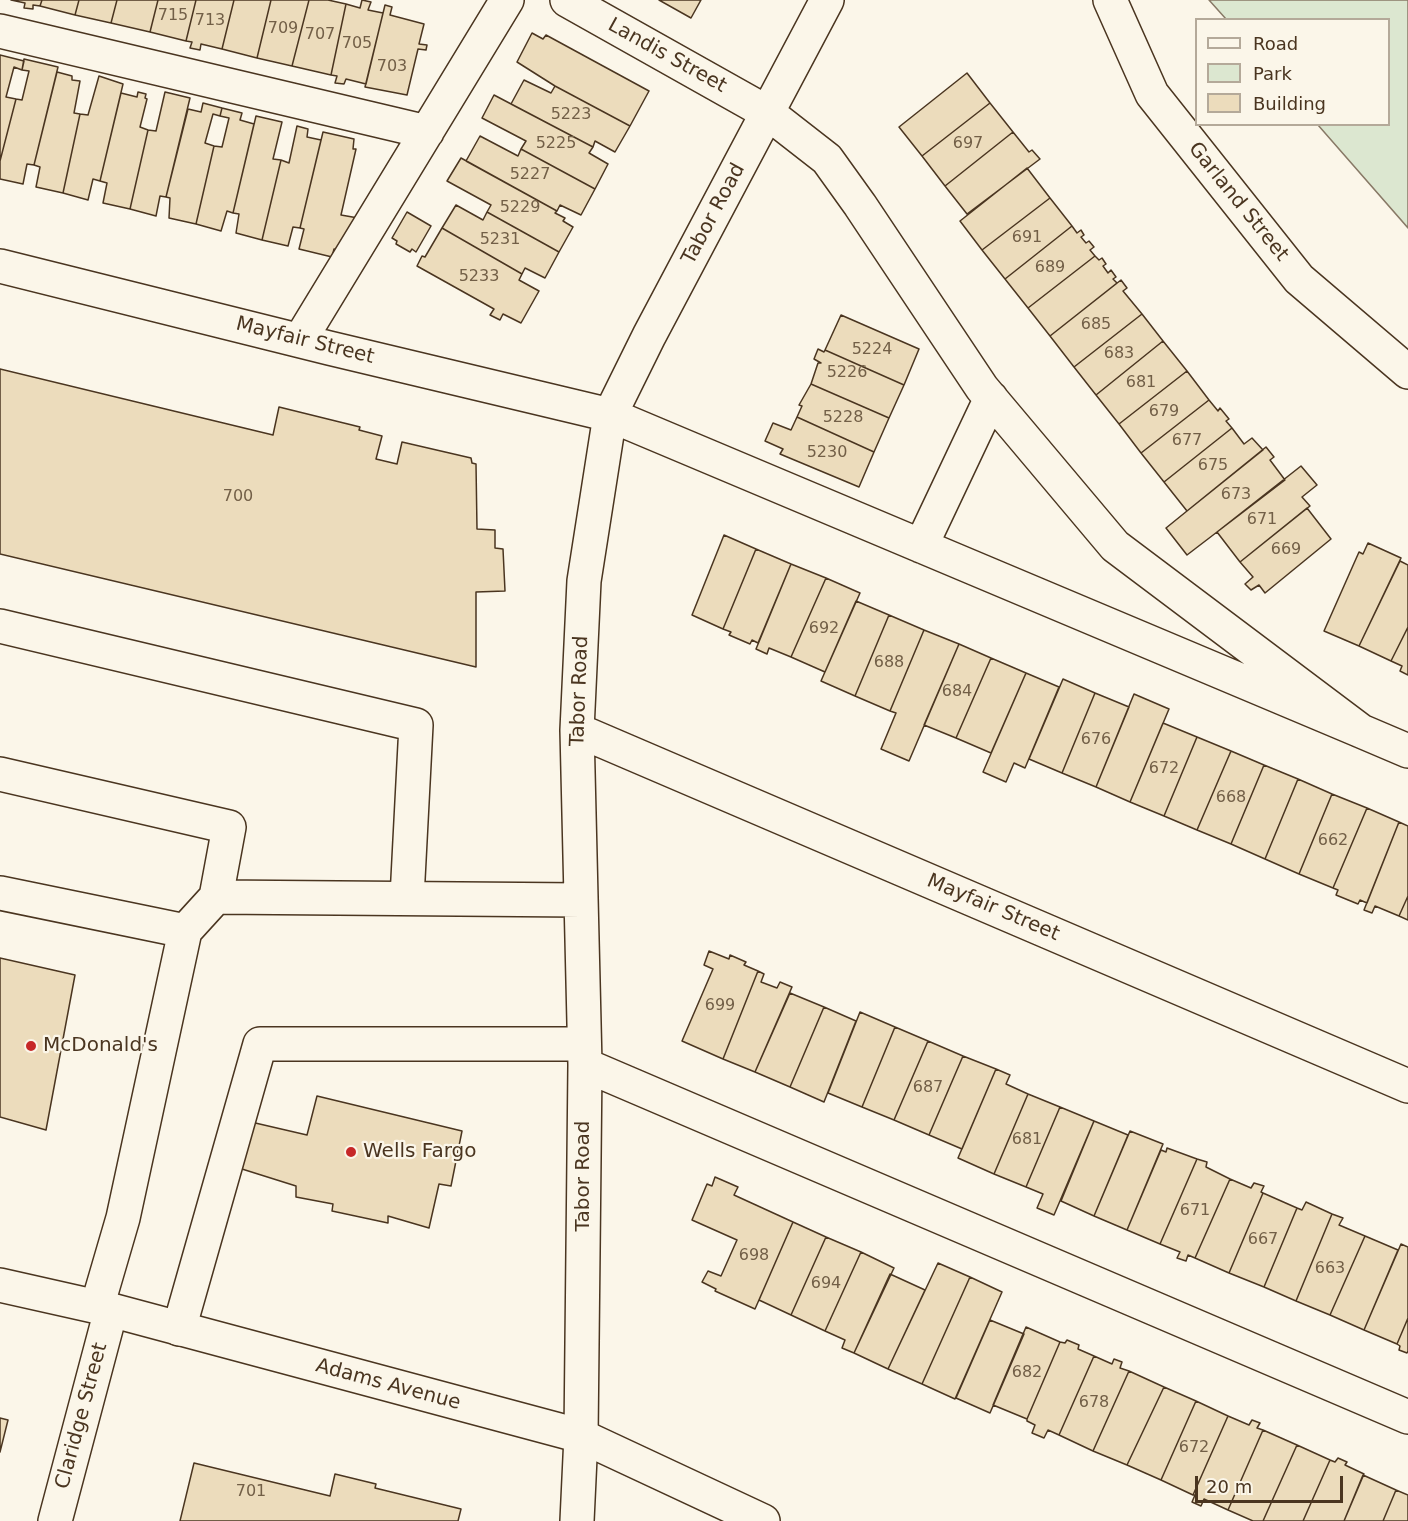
<!DOCTYPE html>
<style>
body{margin:0}
#map{position:relative;width:1408px;height:1521px;overflow:hidden;background:#fbf6e9;font-family:"DejaVu Sans",sans-serif}
canvas{display:block}
.legend{position:absolute;left:1195px;top:18px;width:195px;height:108px;box-sizing:border-box;background:#fbf6e9;border:2px solid #b4a999;margin:0;padding:8px 10px;list-style:none;font-size:18px;color:#4a3520}
.legend li{display:flex;align-items:center;gap:12px;height:30px}
.legend b{width:30px;border:2px solid #b4a999}
.scale{position:absolute;left:1195px;top:1476px;width:148px;height:27px;box-sizing:border-box;border:3px solid #4a3520;border-top:0;padding-left:8px;font-size:18px;line-height:21px;white-space:nowrap;color:#4a3520;-webkit-text-stroke:4px #fbf6e9;paint-order:stroke}
</style>
<div id="map">
<canvas width="1408" height="1521"></canvas>
<ul class="legend">
<li><b style="height:8px;background:#fbf6e9"></b>Road</li>
<li><b style="height:16px;background:#dce7d0"></b>Park</li>
<li><b style="height:16px;background:#ecdcbc"></b>Building</li>
</ul>
<div class="scale">20 m</div>
</div>
<script>
const g = document.querySelector('canvas').getContext('2d');
g.lineJoin = 'round';
function paint(path, color) { g.fillStyle = color; g.fill(path, 'evenodd'); }
function strokePath(path, color, width, dash) { g.strokeStyle = color; g.lineWidth = width; g.lineCap = dash ? 'butt' : 'round'; g.setLineDash(dash || []); g.stroke(path); }
function drawText(font, color, halo, rows, align = 'center') {
  g.font = font + ' "DejaVu Sans",sans-serif'; g.lineWidth = 4.5; g.setLineDash([]); g.textBaseline = 'middle'; g.strokeStyle = halo; g.fillStyle = color; for (const [text, x, y, turn = 0] of rows) {
    g.save(); g.translate(x, y); g.rotate((+turn || 0) * Math.PI / 180); g.textAlign = isNaN(turn) ? turn : align; if (halo) g.strokeText(text, 0, 0); g.fillText(text, 0, 0); g.restore();
  }
}
const green = new Path2D(`
 M1209,0H1408V228L1318,125L1388,124V20L1226,19Z`);
const building = new Path2D(`
 M11,0H42L40,6L33,5V9L24,8L25,3Z
 M42,0H79L75,15L40,6Z
 M79,0H117L111,23L75,15Z
 M117,0H158L150,32L111,23Z
 M158,0H196L186,41L150,32Z
 M196,0H234L222,49L201,44L200,50L190,48L192,42L186,41Z
 M234,0H271L257,58L222,49Z
 M271,0H309L292,66L257,58Z
 M309,0H328L346,4L331,75L292,66Z
 M362,0L371,2L368,10L383,13L366,84L346,79L344,84L335,83L337,76L331,75L346,4L360,8Z
 M659,0H701L691,18Z
 M385,5L392,7L390,15L424,24L419,44L427,45L426,50L418,49L407,95L365,87Z
 M532,33L543,39L546,35L649,91L630,126L555,86L517,62Z
 M0,55L24,61L22,70L14,67L6,97L16,99L0,161Z
 M24,59L58,67L34,165L27,164L23,184L0,179V161L16,99L22,100L29,71L22,70Z
 M57,72L72,76V80L80,81L74,113L80,114L63,193L36,187L40,167L34,165Z
 M967,73L990,103L922,156L899,127Z
 M99,76L123,84L100,181L93,179L88,200L63,193L80,114L88,115Z
 M524,80L551,93L555,86L630,126L615,152L595,141L593,147L511,104Z
 M138,92L146,94L145,98L147,99L140,127L148,130L130,209L103,203L107,183L100,181L121,93L137,97Z
 M165,92L190,98L166,197L160,196L156,216L130,209L148,130L156,131Z
 M494,95L593,147L589,153L608,164L595,189L521,149L526,141L482,118Z
 M203,103L222,108L220,116L213,114L205,143L214,146L196,224L169,218L170,198L166,197L188,109L201,112Z
 M990,103L1013,132L945,186L922,156Z
 M222,108L242,113L240,120L254,124L233,213L227,211L221,231L196,224L214,146L222,147L229,118L220,116Z
 M256,116L282,122L273,159L281,160L262,240L236,233L239,214L233,213Z
 M297,126L308,129L307,137L321,140L300,228L293,227L288,246L262,240L281,160L289,163Z
 M323,132L354,139L353,149H356L341,215L358,218L340,251L334,249L332,257L299,249L304,229L300,228Z
 M1013,132L1029,152L1032,150L1040,159L967,214L945,186Z
 M480,136L518,156L521,149L595,189L581,215L560,205L557,211L466,161Z
 M461,158L557,211L555,213L565,218L563,221L573,227L559,252L487,212L491,205L447,181Z
 M1027,168L1050,198L982,250L960,221Z
 M1050,198L1072,226L1005,279L982,250Z
 M456,205L483,220L487,212L559,252L545,278L525,268L522,274L442,228Z
 M407,212L431,226L416,252L412,249L410,252L396,244L397,241L392,238Z
 M1072,226L1077,233L1081,230L1084,235L1081,237L1086,243L1089,241L1094,247L1090,250L1095,256L1028,308L1005,279Z
 M442,228L522,274L519,280L539,291L521,323L503,314L500,320L490,315L494,309L417,266L422,256L425,257Z
 M1095,256L1099,260L1102,258L1106,264L1103,266L1108,273L1111,270L1116,277L1113,279L1117,283L1050,336L1028,308Z
 M1121,280L1127,288L1123,291L1142,314L1074,367L1050,336Z
 M1142,314L1163,341L1096,395L1074,367Z
 M841,315L919,349L904,385L825,350Z
 M1163,341L1187,371L1119,424L1096,395Z
 M818,349L824,352L825,350L904,385L889,418L811,384L818,363H821L814,359Z
 M0,369L273,435L279,407L360,427L359,430L382,436L376,459L397,464L402,442L471,458L472,463L476,464L477,529L495,530V548L503,549L505,591L476,592V667L0,554Z
 M1187,371L1209,400L1141,453L1119,424Z
 M811,384L889,418L874,452L797,417L802,406L799,405Z
 M1209,400L1218,411L1220,408L1229,419L1226,421L1232,428L1164,482L1141,453Z
 M797,417L874,452L859,487L780,454L783,449L765,441L773,423L791,430Z
 M1232,428L1244,444L1252,438L1263,450L1187,511L1164,482Z
 M1266,447L1274,457L1270,460L1285,480L1187,555L1166,528Z
 M1301,466L1317,485L1302,497L1310,506L1240,562L1217,532Z
 M1307,508L1331,539L1265,593L1259,585L1251,590L1245,584L1253,577L1240,562Z
 M724,535L756,549L723,629L692,615Z
 M1368,543L1401,558L1359,646L1324,631L1359,552L1363,554Z
 M756,549L791,564L758,643L752,640L750,644L729,635L731,632L723,629Z
 M1400,561L1408,565V627L1391,661L1359,646Z
 M791,564L826,578L791,657L769,648L767,654L756,649Z
 M826,578L860,593L825,672L791,657Z
 M856,601L889,615L855,696L821,681Z
 M889,615L924,630L890,711L855,696Z
 M1408,627V675L1400,671L1402,666L1391,661Z
 M924,630L959,644L909,761L881,749L896,713L890,711Z
 M959,644L991,658L956,738L924,725Z
 M991,658L1026,673L991,753L956,738Z
 M1026,673L1059,687L1025,768L1014,763L1006,782L983,772Z
 M1063,679L1095,693L1062,773L1029,759Z
 M1095,693L1129,707L1096,787L1062,773Z
 M1134,694L1169,709L1130,802L1096,787Z
 M1163,723L1197,737L1164,816L1130,802Z
 M1197,737L1231,751L1197,830L1164,816Z
 M1231,751L1264,765L1231,844L1197,830Z
 M1264,765L1298,779L1265,859L1231,844Z
 M1298,779L1332,794L1299,874L1265,859Z
 M1332,794L1367,808L1333,888L1299,874Z
 M1367,808L1399,822L1367,903L1360,900L1358,904L1336,895L1338,890L1333,888Z
 M1399,822L1408,826V896L1399,916L1375,906L1372,913L1364,910Z
 M1408,896V920L1399,916Z
 M709,951L729,959L730,955L746,962L744,965L758,971L723,1059L682,1041L713,969L704,965Z
 M0,958L75,975L46,1130L0,1117Z
 M758,971L764,974L761,982L777,988L780,982L792,987L755,1072L723,1059Z
 M790,993L824,1007L790,1087L755,1072Z
 M824,1007L856,1021L824,1102L790,1087Z
 M860,1012L895,1027L862,1107L828,1093Z
 M895,1027L928,1041L894,1120L862,1107Z
 M928,1041L963,1056L929,1135L894,1120Z
 M963,1056L996,1069L962,1149L929,1135Z
 M996,1069L1010,1075L1006,1084L1028,1094L994,1174L958,1158Z
 M1028,1094L1060,1107L1026,1187L994,1174Z
 M317,1096L462,1131L451,1186L439,1184L429,1228L388,1216V1223L332,1211L333,1204L296,1197V1186L242,1169L251,1122L307,1135Z
 M1060,1107L1094,1121L1054,1215L1037,1208L1043,1194L1026,1187Z
 M1094,1121L1128,1135L1094,1216L1061,1201Z
 M1130,1131L1163,1144L1127,1230L1094,1216Z
 M1167,1148L1197,1159L1160,1244L1127,1230L1161,1150L1166,1152Z
 M1197,1159L1207,1162L1206,1167L1230,1179L1195,1258L1188,1255L1186,1261L1177,1258L1180,1252L1160,1244Z
 M715,1177L738,1187L734,1195L793,1222L755,1309L715,1291L716,1289L702,1282L708,1271L721,1276L737,1240L692,1220L707,1184L712,1186Z
 M1230,1179L1251,1188L1254,1183L1264,1186L1261,1192L1263,1193L1229,1273L1195,1258Z
 M1263,1193L1297,1208L1264,1287L1229,1273Z
 M1306,1202L1332,1214L1296,1301L1264,1287L1297,1208L1302,1210Z
 M1332,1214L1343,1218L1339,1225L1365,1236L1330,1315L1296,1301Z
 M793,1222L826,1237L791,1315L759,1300Z
 M1365,1236L1398,1250L1364,1330L1330,1315Z
 M826,1237L861,1252L825,1331L791,1315Z
 M1401,1244L1408,1247V1318L1397,1344L1364,1330Z
 M861,1252L894,1268L854,1353L842,1348L845,1340L825,1331Z
 M938,1263L970,1277L922,1384L888,1369Z
 M890,1274L925,1290L888,1369L854,1353Z
 M970,1277L1002,1292L955,1399L922,1384Z
 M1408,1318V1351L1407,1353L1399,1350L1400,1346L1397,1344Z
 M990,1320L1024,1334L990,1413L956,1398Z
 M1026,1327L1060,1342L1027,1419L993,1405Z
 M1067,1340L1079,1345L1078,1349L1094,1356L1059,1435L1048,1430L1044,1438L1032,1433L1035,1425L1027,1421V1419L1060,1342L1065,1343Z
 M1094,1356L1112,1364L1114,1359L1122,1362L1120,1368L1129,1371L1093,1451L1059,1435Z
 M1129,1371L1164,1387L1127,1465L1093,1451Z
 M1164,1387L1196,1401L1161,1480L1127,1465Z
 M1196,1401L1228,1416L1193,1495L1161,1480Z
 M1228,1416L1249,1425L1252,1420L1260,1423L1257,1428L1263,1430L1228,1510L1204,1499L1201,1506L1192,1502L1195,1495H1193Z
 M0,1418L8,1420L0,1452Z
 M1263,1430L1297,1445L1263,1521H1253L1228,1510Z
 M1297,1445L1330,1460L1303,1521H1263Z
 M1338,1458L1347,1462L1345,1465L1364,1474L1344,1521H1303L1330,1460L1335,1462Z
 M194,1463L330,1496L335,1474L376,1484L375,1488L461,1509L458,1521H180Z
 M1363,1475L1396,1490L1383,1521H1344Z
 M1396,1490L1408,1495V1521H1383Z`);
const minor = new Path2D(`
 M567,0L768,113L827,159L860,205L982,388L1115,546L1361,731L1408,751
 M1110,0L1152,94L1299,279L1408,372
 M0,31L427,132
 M0,266L329,348L610,415L1361,731
 M300,340L507,0
 M921,546L991,398
 M0,626L416,725L407,898
 M577,730L1408,1086
 M0,774L229,827L216,897L581,900
 M0,893L185,931
 M585,1065L1408,1417
 M97,1307L123,1218L185,931L216,897
 M179,1329L260,1044H584
 M55,1521L111,1310
 M577,1521L581,1436L585,1065L577,730L584,581L610,415L649,336L827,0`);
const highway = new Path2D(`
 M0,1285L111,1310L581,1436L763,1521`);
const markers = [
 [31,1046,6,"#c62828"],
 [351,1152,6,"#c62828"]
];
const numberNames = [
 ["715",173,16],
 ["713",210,21],
 ["709",283,29],
 ["707",320,35],
 ["705",357,44],
 ["703",392,67],
 ["5223",571,115],
 ["5225",556,144],
 ["697",968,144],
 ["5227",530,175],
 ["5229",520,208],
 ["691",1027,238],
 ["5231",500,240],
 ["689",1050,268],
 ["5233",479,277],
 ["685",1096,325],
 ["5224",872,350],
 ["683",1119,354],
 ["5226",847,373],
 ["681",1141,383],
 ["679",1164,412],
 ["5228",843,418],
 ["677",1187,441],
 ["5230",827,453],
 ["675",1213,466],
 ["673",1236,495],
 ["700",238,497],
 ["671",1262,520],
 ["669",1286,550],
 ["692",824,629],
 ["688",889,663],
 ["684",957,692],
 ["676",1096,740],
 ["672",1164,769],
 ["668",1231,798],
 ["662",1333,841],
 ["699",720,1006],
 ["687",928,1088],
 ["681",1027,1140],
 ["671",1195,1211],
 ["667",1263,1240],
 ["698",754,1256],
 ["663",1330,1269],
 ["694",826,1284],
 ["682",1027,1373],
 ["678",1094,1403],
 ["672",1194,1448],
 ["701",251,1492]
];
const streetNames = [
 ["Landis Street",667,56,29],
 ["Garland Street",1238,202,51],
 ["Tabor Road",714,214,-62],
 ["Mayfair Street",305,341,14],
 ["Tabor Road",580,691,-88],
 ["Mayfair Street",993,908,23],
 ["Tabor Road",584,1176,-90],
 ["Adams Avenue",388,1385,15],
 ["Claridge Street",82,1416,-75]
];
const poiNames = [
 ["McDonald's",43,1046],
 ["Wells Fargo",363,1152]
];
paint(green, '#dce7d0');
strokePath(green, '#887966', 1.5);
paint(building, '#ecdcbc');
strokePath(building, '#4a3520', 1.5);
strokePath(minor, '#4a3520', 36);
strokePath(highway, '#4a3520', 36);
strokePath(minor, '#fbf6e9', 33);
strokePath(highway, '#fbf6e9', 33);
for (const [x, y, r, color] of markers) { const dot = new Path2D(); dot.arc(x, y, r, 0, 2 * Math.PI); g.fillStyle = color; g.fill(dot); strokePath(dot, '#fbf6e9', 2); }
drawText('16px', '#725f47', null, numberNames);
drawText('20px', '#4a3520', '#fbf6e9', streetNames);
drawText('20px', '#4a3520', '#fbf6e9', poiNames, 'left');
</script>
